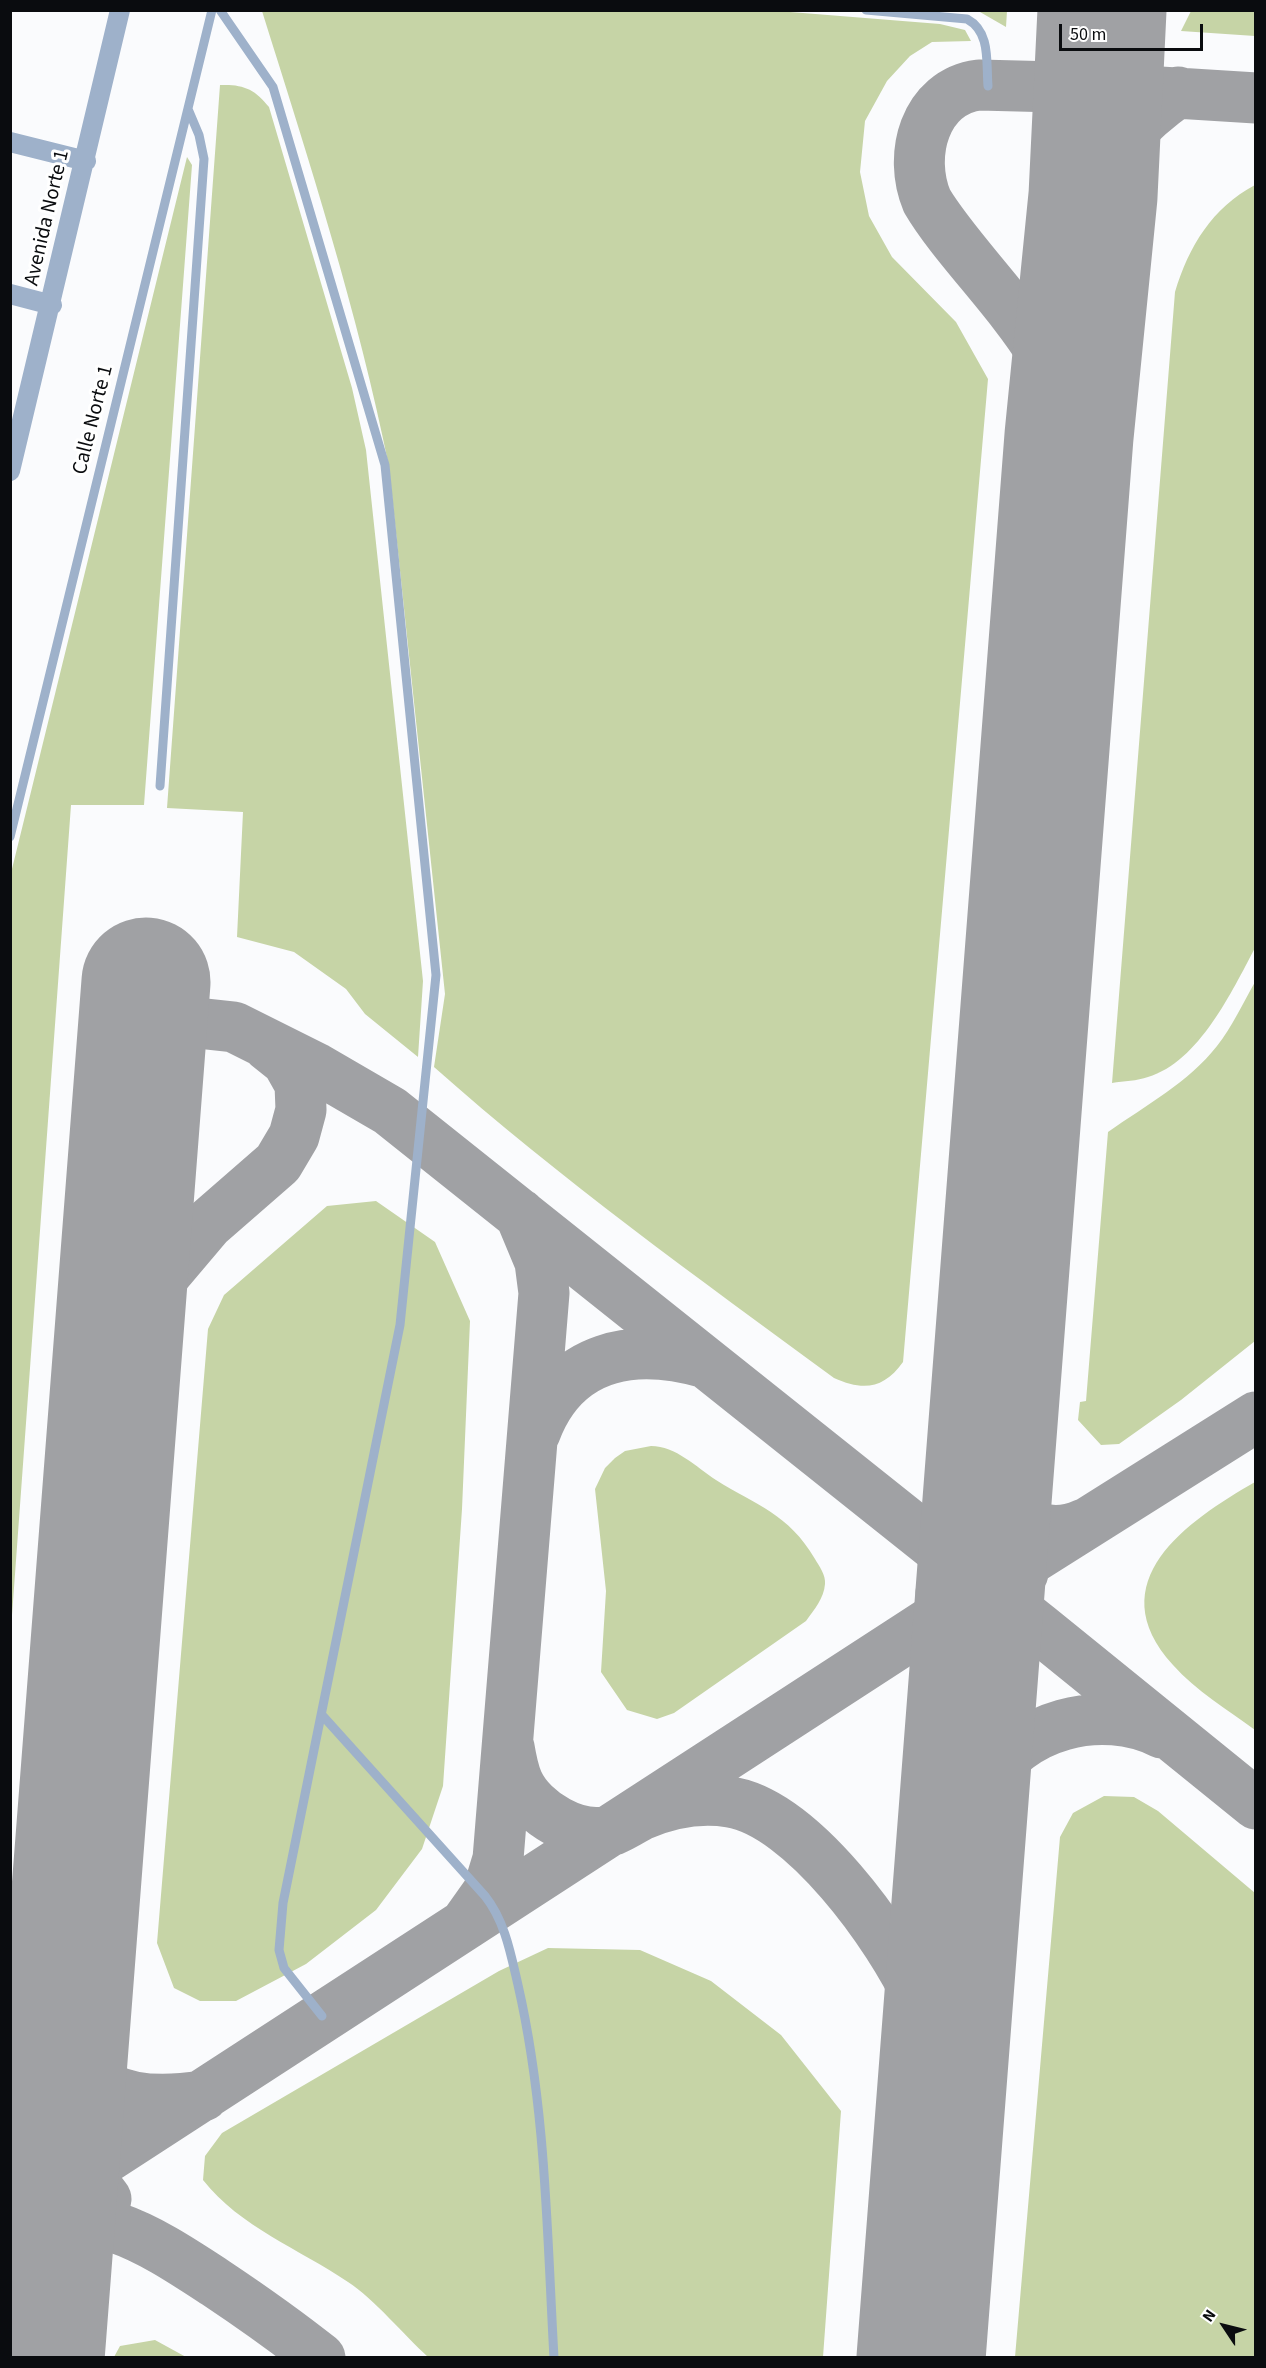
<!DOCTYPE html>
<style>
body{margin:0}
#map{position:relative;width:1266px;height:2368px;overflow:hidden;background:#fafbfd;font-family:"Source Sans 3",sans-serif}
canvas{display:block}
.frame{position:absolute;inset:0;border:12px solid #0a0c0f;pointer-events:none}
.north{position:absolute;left:1194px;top:2296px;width:60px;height:60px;-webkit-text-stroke:4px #fff;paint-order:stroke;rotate:305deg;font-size:16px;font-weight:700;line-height:24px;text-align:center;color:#0a0c0f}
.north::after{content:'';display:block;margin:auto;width:21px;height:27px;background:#0a0c0f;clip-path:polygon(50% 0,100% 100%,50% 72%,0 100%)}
.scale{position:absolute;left:1059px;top:24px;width:144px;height:27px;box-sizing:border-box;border:3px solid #0a0c0f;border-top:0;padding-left:8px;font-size:18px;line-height:21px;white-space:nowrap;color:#0a0c0f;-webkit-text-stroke:4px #fff;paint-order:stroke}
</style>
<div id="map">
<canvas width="1266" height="2368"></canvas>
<div class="frame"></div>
<div class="north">N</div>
<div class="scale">50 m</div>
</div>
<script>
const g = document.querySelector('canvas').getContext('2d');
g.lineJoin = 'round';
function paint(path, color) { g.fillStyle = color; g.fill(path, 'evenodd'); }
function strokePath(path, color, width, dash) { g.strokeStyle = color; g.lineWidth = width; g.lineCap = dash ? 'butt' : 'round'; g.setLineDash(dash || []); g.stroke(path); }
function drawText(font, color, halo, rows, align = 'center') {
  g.font = font + ' "Source Sans 3",sans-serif'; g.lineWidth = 6; g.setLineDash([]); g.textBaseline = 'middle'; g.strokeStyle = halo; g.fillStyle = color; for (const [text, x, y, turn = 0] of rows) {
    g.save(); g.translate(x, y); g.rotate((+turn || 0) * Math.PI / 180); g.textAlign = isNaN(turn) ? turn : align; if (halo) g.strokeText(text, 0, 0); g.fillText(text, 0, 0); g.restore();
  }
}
const green = new Path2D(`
 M262,11H778L940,24L965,30L971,41L932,42L910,56L887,81L865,121L860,172L869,216L892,257L956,322L988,379L903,1362C884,1389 863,1391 834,1378C698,1278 560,1179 434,1067L445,994L389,467C358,312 309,161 262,11Z
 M971,11H1007L1006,27L980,12Z
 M1191,11H1255V36L1181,31Z
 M220,85C243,84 255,89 269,107L352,388L366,450L423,981L418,1057L365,1014L346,989L294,952L237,937L243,812L167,808Z
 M187,157L192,165L144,805H71L11,1629V873Z
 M1255,185V948C1232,991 1199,1062 1148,1077C1137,1081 1124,1081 1112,1083L1175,292C1189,246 1212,208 1255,185Z
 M1255,982V1341L1181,1400L1119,1444L1101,1445L1078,1420L1080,1402L1086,1401L1108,1132C1145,1106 1189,1082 1217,1046C1232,1027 1243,1003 1255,982Z
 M376,1201L435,1242L470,1321L462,1509L443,1786L422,1849L376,1910L306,1964L236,2001H200L174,1988L157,1943L208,1329L224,1295L327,1206Z
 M651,1446C676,1446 696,1467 716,1480C757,1506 788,1513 815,1559C819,1566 826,1575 825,1584C824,1598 814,1610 806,1621L674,1713L657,1719L627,1710L601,1672L606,1591L595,1489L605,1468L615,1458L625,1451Z
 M1255,1482V1730C1228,1710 1196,1691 1173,1665C1098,1582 1187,1521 1255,1482Z
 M1104,1796L1134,1797L1158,1811L1255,1893V2357H1015L1060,1837L1073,1813Z
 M548,1948L640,1950L711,1981L781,2035L841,2111L823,2357H428C405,2336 373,2298 348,2282C299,2249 240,2227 203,2180L205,2156L222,2133L499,1971Z
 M155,2340L186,2357H114L120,2346Z`);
const taxiway = new Path2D(`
 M1093,196C1109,149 1139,120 1178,92
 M1069,436C1073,356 967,269 927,201C908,156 924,92 979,85L1096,88L1256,98
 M142,1017L234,1027L316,1068L390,1111L1040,1629L1256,1804
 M115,1406L126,1343L153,1289L208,1224L278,1163L294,1136L301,1110L300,1084L287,1061L267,1045
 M535,1433C564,1354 632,1342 706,1363
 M991,1447C995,1497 1027,1549 1084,1524
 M941,1593L960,1565L968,1548L988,1469
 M509,1747C511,1759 513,1771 518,1782C532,1813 579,1841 613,1830C623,1826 632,1820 641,1815C669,1803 699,1797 730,1802C802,1813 891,1937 919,2000C931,2029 936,2062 942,2092
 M965,1761C970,1712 969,1653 993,1608C1001,1594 1012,1584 1023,1573
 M959,1850C967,1829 972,1805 984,1785C1019,1724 1101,1703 1162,1733
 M466,1923L488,1892L498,1859L544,1293L540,1262L520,1214
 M67,2009C73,2094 129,2107 203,2096
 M63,2067C66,2114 74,2162 106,2199
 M10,2188L36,2143L61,2073
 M10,2220L959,1604L1256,1417
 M10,2228C92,2200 150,2240 216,2283C252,2307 286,2331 320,2358
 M41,2354L63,2274L98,2191`);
const runway = new Path2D(`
 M40,2358L146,982
 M921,2358L1069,436L1093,196L1102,10`);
const lane = new Path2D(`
 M220,10L273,87L385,465L436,975L400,1325L283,1903L279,1950L284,1968L322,2016
 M866,10L967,19C991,32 986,62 988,86
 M160,786L204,159L199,135L188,109
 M10,837L212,10
 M322,1715L485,1896C505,1921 511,1955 518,1985C546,2107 547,2234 554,2358`);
const street = new Path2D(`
 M10,142L86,161
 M10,294L52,305
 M10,471L120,10`);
const streetNames = [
 ["Avenida Norte 1",48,218,-77],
 ["Calle Norte 1",94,420,-76]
];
paint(green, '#c6d4a6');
strokePath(taxiway, '#a0a1a4', 51);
strokePath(runway, '#a0a1a4', 129);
strokePath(lane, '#9eb1ca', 9);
strokePath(street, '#9eb1ca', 20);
drawText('21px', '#0a0c0f', '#fff', streetNames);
</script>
